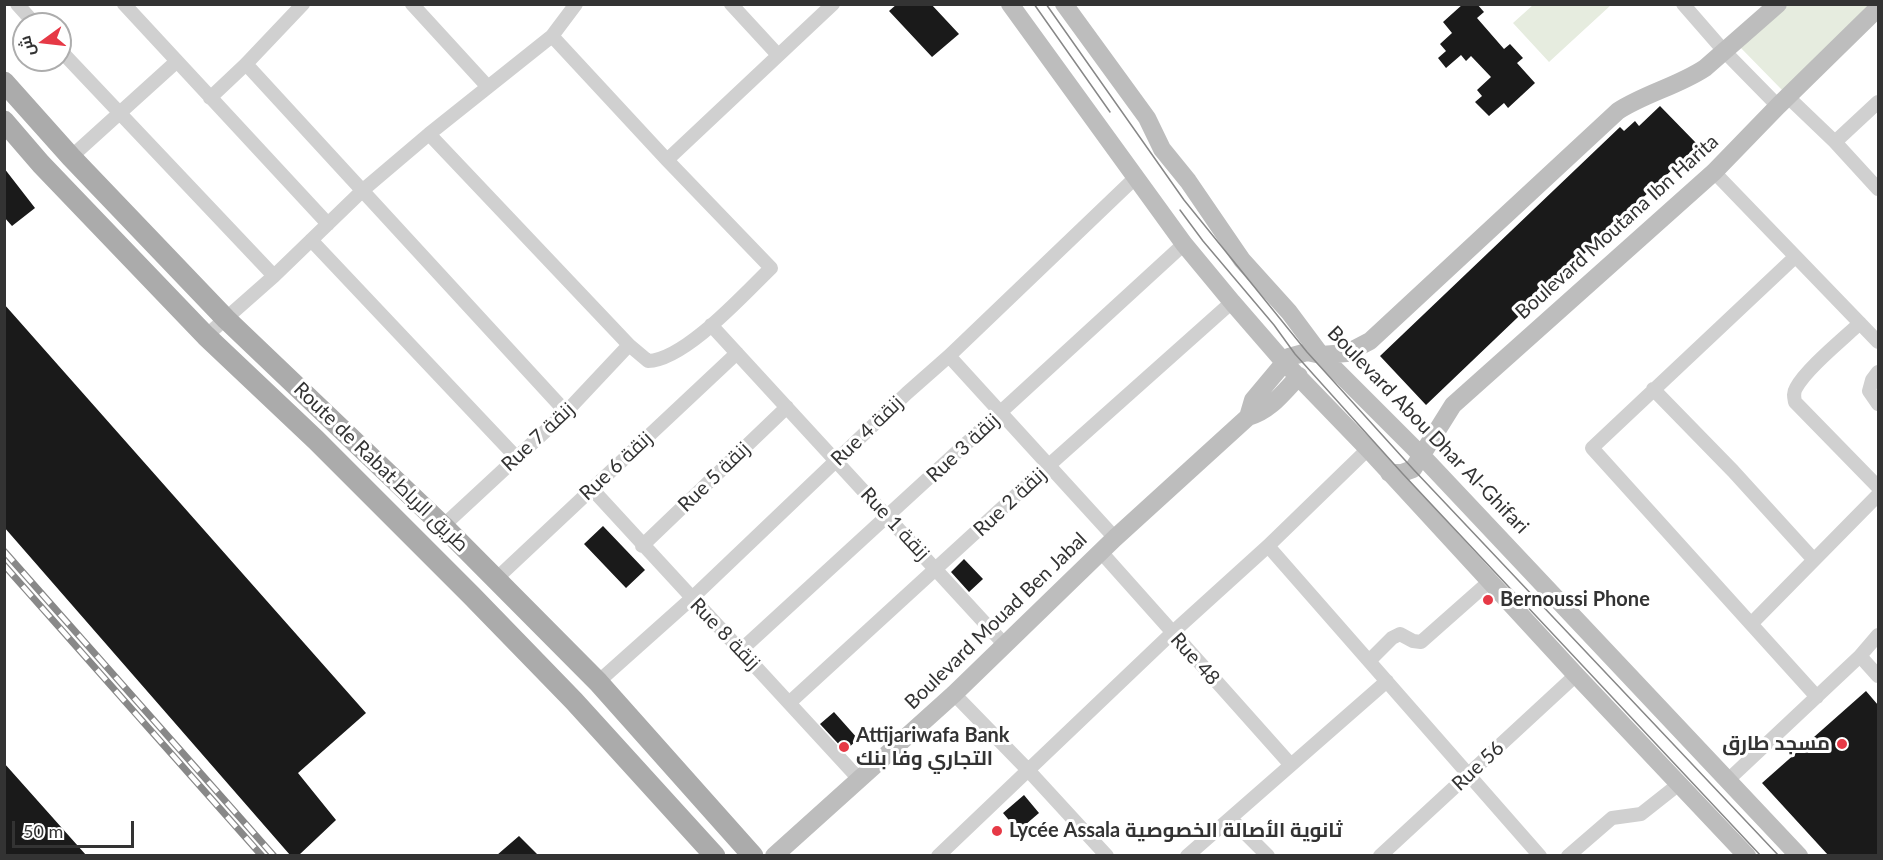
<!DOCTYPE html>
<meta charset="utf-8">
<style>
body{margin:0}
#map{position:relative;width:1883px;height:860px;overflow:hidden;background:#fff;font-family:Lato,Cairo,sans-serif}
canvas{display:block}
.frame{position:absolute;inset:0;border:6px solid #333;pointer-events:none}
.north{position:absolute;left:12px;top:12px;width:60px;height:60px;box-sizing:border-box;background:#fff;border:2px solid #adadad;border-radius:50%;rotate:255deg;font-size:16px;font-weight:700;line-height:24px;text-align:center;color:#333}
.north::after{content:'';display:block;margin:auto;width:21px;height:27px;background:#e63946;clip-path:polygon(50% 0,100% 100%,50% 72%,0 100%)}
.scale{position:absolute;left:12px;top:821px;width:122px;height:27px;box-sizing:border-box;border:3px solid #333;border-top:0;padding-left:8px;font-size:18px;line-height:21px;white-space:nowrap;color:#333;-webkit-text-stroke:4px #fff;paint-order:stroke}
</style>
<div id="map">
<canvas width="1883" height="860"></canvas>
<div class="frame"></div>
<div class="north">ش</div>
<div class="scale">50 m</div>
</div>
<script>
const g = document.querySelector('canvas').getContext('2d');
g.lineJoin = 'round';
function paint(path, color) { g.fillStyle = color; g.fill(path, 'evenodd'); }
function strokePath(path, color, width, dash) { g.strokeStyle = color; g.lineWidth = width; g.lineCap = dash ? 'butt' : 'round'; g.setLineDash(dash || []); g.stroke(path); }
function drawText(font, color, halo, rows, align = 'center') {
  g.font = font + ' Lato,Cairo,sans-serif'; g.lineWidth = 6; g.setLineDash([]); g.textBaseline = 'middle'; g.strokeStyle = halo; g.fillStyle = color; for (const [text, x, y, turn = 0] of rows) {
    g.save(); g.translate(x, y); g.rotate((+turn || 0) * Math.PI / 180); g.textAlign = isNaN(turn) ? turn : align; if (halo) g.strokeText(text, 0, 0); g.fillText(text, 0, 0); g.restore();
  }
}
const green = new Path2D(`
 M1533,5V4L1611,5L1549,62L1513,23Z
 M1783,5H1876L1783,91L1738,45Z`);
const building = new Path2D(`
 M897,4H931L959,34L932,57L889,11Z
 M1463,4H1477L1484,12L1477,18L1504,49L1510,44L1523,58L1517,63L1535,83L1508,108L1504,103L1489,116L1475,102L1482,96L1477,90L1491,77L1471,56L1466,61L1461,55L1446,68L1438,58L1446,51L1440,44L1452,33L1443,22Z
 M1660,106L1698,145L1426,405L1380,356L1620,127L1624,131L1635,121L1639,126Z
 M4,168L35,208L12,226L4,217Z
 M4,304L366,713L298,773L336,820L299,855H290L4,527Z
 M603,526L645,570L626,588L584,544Z
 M964,559L983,579L969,592L951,572Z
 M1866,691L1878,705V855H1828L1762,783Z
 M834,712L858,739L845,751L820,724Z
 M4,763L86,855H4Z
 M1024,795L1039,813L1018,831L1003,813Z
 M519,836L538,855H497Z`);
const street = new Path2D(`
 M17,4L35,24
 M124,4L328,224
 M412,4L488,87
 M731,4L778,55
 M1683,4L1724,51L1778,106
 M60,50L274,276
 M246,64L566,412
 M1788,97L1835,142L1878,189
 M210,98L246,64L303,4
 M429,134L629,345L648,361C685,360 744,294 771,268L667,160L552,36
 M1835,142L1878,102
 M71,157L176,62
 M667,160L833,4
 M1714,172L1878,342
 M311,240L517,458
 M1795,257L1592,448L1817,697
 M1860,323C1843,339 1806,369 1796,388C1793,393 1794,397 1795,402L1878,487
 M711,325L1005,645
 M206,336L274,276L363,190L429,134L552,36L576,4
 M949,356L1115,538
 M1878,372L1872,380L1869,391L1878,404
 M1653,389L1733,471L1814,560
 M592,489L859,779
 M443,526L566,412L629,345
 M642,546L787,407
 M1268,546L1540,856
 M1101,552L1291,765
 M496,579L737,353
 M1752,623L1878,495
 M741,650L1184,244
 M1860,656L1878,676
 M1369,661L1392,638L1400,634L1413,641L1421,642L1490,581
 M598,682L691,599L907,393L949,356L1135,178
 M954,694L1028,770L1107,856
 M789,703L1048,466L1232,302
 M1728,780L1860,656L1878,635
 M1231,819L1268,856
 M938,856L1172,633L1268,546L1368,449
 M1187,856L1387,681
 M1380,856L1576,675
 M1568,856L1612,818L1641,814L1679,784`);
const secondary = new Path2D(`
 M1010,4L1184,244L1232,302L1284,362L1368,449L1576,675L1747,856
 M1064,4L1147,118L1162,149L1188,181L1242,260L1289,312L1321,355L1422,456L1799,856
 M1248,417L1253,400L1289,357L1307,352L1321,355L1347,353L1370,341L1618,111C1646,93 1678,86 1705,68L1778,4
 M1389,473H1402L1413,469L1453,405L1714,172L1778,106L1878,8
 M774,856L954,694L1115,538L1248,417C1270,411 1283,393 1299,376`);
const primary = new Path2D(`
 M4,82L71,157L226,319L443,526L598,682L753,856
 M4,121L41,164L206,336L316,440L472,596L574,701L715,856`);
const tram = new Path2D(`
 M1034,4L1110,112
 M1046,4L1184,200L1307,352L1413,469L1779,856
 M1180,210L1203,241L1274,325L1295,354L1402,473L1761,856`);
const rail = new Path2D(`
 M4,551L274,856
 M4,565L262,856`);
const markers = [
 [1488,600,6,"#e63946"],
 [1842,744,6,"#e63946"],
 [844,747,6,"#e63946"],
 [997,831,6,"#e63946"]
];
const streetNames = [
 ["Boulevard Moutana Ibn Harita",1617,227,-42],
 ["Boulevard Abou Dhar Al-Ghifari",1428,430,46],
 ["Rue 4 زنقة",867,431,-44],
 ["Rue 7 زنقة",538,437,-43],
 ["Rue 3 زنقة",963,448,-43],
 ["Rue 6 زنقة",616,466,-43],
 ["Route de Rabat طريق الرباط",381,467,44],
 ["Rue 5 زنقة",714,477,-44],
 ["Rue 2 زنقة",1010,502,-43],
 ["Rue 1 زنقة",895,524,47],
 ["Boulevard Mouad Ben Jabal",996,621,-44],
 ["Rue 8 زنقة",725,634,46],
 ["Rue 48",1195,659,48],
 ["Rue 56",1478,766,-43]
];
const poiNames = [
 ["Bernoussi Phone",1500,600],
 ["Attijariwafa Bank",856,736],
 ["التجاري وفا بنك",856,759],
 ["مسجد طارق",1830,744,"right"],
 ["Lycée Assala ثانوية الأصالة الخصوصية",1009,831]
];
paint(green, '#e6ecdf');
paint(building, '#1a1a1a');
strokePath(street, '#d0d0d0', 14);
strokePath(secondary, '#bdbdbd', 18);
strokePath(primary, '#ababab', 21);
strokePath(tram, '#888', 1.5);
strokePath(rail, '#888', 7);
strokePath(rail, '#fff', 4.5, [14]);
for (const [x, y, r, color] of markers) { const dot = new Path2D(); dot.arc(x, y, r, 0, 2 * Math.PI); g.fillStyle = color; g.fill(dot); strokePath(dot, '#fff', 2); }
drawText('20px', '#333', '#fff', streetNames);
drawText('bold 20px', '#333', '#fff', poiNames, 'left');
</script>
